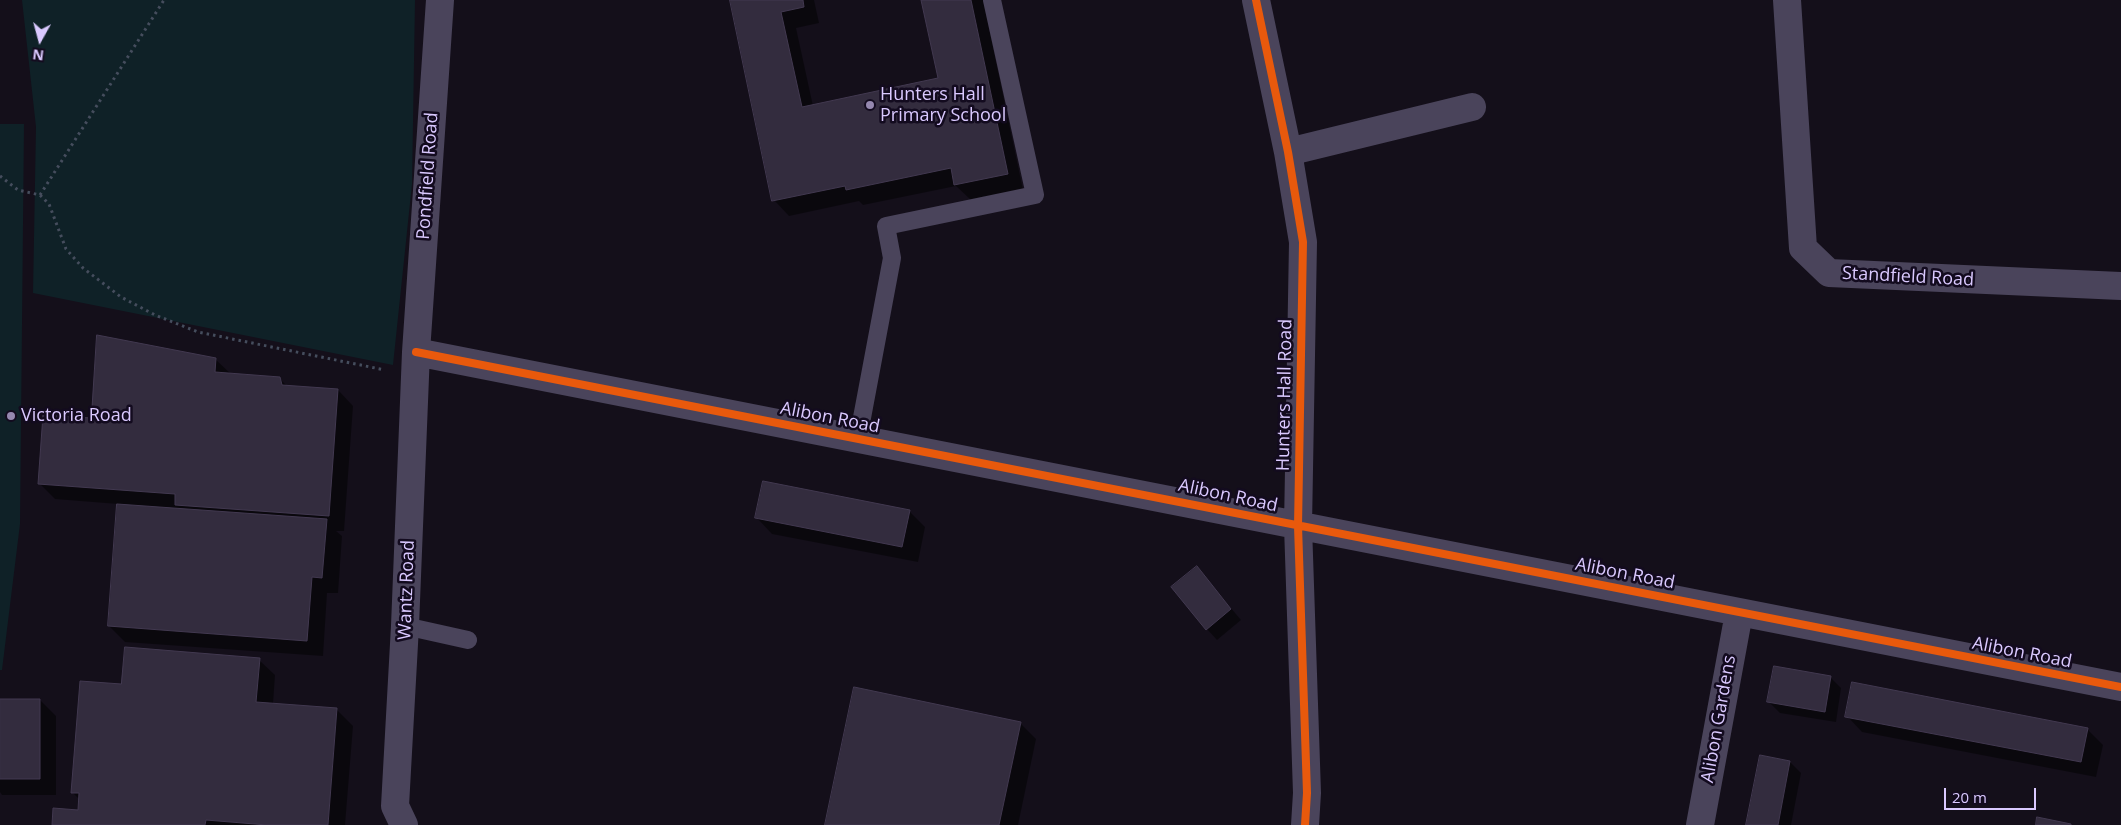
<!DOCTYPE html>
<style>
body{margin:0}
#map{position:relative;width:2121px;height:825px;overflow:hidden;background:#140f1a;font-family:"Open Sans",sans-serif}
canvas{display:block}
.north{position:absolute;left:15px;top:15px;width:50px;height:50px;-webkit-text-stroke:4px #130b1f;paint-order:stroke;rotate:187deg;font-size:14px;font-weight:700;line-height:20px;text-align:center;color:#dac9ff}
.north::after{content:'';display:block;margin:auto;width:18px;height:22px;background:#dac9ff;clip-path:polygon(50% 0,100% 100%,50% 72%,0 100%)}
.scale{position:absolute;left:1944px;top:788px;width:92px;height:22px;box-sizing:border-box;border:2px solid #dac9ff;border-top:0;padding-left:6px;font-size:15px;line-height:18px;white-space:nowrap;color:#dac9ff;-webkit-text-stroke:4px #130b1f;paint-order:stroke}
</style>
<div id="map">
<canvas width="2121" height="825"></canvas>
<div class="north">N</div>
<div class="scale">20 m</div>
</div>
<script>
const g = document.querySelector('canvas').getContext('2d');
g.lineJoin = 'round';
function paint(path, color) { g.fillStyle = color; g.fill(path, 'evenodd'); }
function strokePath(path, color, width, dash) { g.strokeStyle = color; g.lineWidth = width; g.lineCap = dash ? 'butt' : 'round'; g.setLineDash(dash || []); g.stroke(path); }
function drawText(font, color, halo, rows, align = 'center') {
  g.font = font + ' "Open Sans",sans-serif'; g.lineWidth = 5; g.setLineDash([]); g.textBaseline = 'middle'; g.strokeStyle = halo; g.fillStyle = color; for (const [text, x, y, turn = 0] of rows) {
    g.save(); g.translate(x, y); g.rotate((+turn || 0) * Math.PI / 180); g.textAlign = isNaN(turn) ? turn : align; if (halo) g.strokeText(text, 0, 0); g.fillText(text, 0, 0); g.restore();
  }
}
const green = new Path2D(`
 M22,0H415L412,184L393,365L33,293L36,127Z
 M0,124H24L20,524L2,670H0Z`);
const shadow = new Path2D(`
 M732,0H814L819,23L796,28L813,106L940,79L923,0H983L1023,190L971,200L956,186L863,205L859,201L789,216L774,200Z
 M215,359L231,374L279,378L288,387L338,390L353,406L344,531H336L342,536L338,593H327L323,656L125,642L109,626L118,504L55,499L39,483L92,420Z
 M909,511L925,527L918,562L772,534L757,518Z
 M1197,568L1241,620L1217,640L1207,629Z
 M259,660L275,675L273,704L337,710L353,726L345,825H53L79,811L80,800L72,792L122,685Z
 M1830,677L1841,688L1836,722L1780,713L1769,702Z
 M0,700H40L56,716V795H2L0,792Z
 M1847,716L2087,729L2103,745L2096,777L1862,732Z
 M1020,723L1036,739L1018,825H826Z
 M1790,762L1801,773L1791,825H1748Z`);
const building = new Path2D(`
 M730,0H803L804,7L781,12L802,107L938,78L921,0H971L1008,174L954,185L951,168L846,190L845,186L772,201Z
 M97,335L216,358L215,372L280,377L282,385L338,389L329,516L175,505V494L38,484L43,415L91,418Z
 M763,481L910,510L902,547L755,518Z
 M117,504L327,519L322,578L312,577L307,641L108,626Z
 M1197,566L1231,609L1206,630L1171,587Z
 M125,647L260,658L256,702L337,708L328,825H267L206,820L205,825H52L53,808L78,810L79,793H71L80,681L121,684Z
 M1774,666L1831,676L1825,712L1767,702Z
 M1852,682L2088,728L2081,762L1845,717Z
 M854,687L1021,722L999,825H825Z
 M0,699H40V779H0Z
 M1760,755L1790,761L1778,825H1746Z
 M2037,817L2071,824V825H2036Z`);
const path = new Path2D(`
 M0,176L18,190L40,195L49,204L66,249L83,268L121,297L155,315L198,332L385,370
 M40,195L164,0`);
const service = new Path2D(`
 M858,439L892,258L886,226L1035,195L992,0
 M405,626L468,640`);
const minor = new Path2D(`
 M1256,0L1288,152L1303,242L1298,526L1307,793L1305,825
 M1787,0L1803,248L1829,273L2121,286
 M1288,152L1472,107
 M416,352L2121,687
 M404,825L395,806L405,626L416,352L440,0
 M1700,825L1739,613`);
const cycleway = new Path2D(`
 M1256,0L1288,152L1303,242L1298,526L1307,793L1305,825
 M416,352L2121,687`);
const markers = [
 [870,105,5,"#9588af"],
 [11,416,5,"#9588af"]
];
const poiNames = [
 ["Hunters Hall",880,95],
 ["Primary School",880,116],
 ["Victoria Road",21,416]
];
const streetNames = [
 ["Pondfield Road",428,176,-86],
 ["Standfield Road",1908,277,3],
 ["Hunters Hall Road",1285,395,-89],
 ["Alibon Road",830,418,11],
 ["Alibon Road",1228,496,12],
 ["Alibon Road",1625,574,11],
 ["Wantz Road",407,590,-88],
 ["Alibon Road",2022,653,11],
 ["Alibon Gardens",1719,719,-80]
];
paint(green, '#0f2127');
paint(shadow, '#0007');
paint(building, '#332c3e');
strokePath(building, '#423950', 1);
strokePath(path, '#454d5d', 3, [2.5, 4]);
strokePath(service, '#4a445b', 18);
strokePath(minor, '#4a445b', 28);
strokePath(cycleway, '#e8590c', 8);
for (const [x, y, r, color] of markers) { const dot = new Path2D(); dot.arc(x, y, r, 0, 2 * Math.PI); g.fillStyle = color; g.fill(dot); strokePath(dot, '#130b1f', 2); }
drawText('18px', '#dac9ff', '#130b1f', poiNames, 'left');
drawText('18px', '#dac9ff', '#130b1f', streetNames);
</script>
